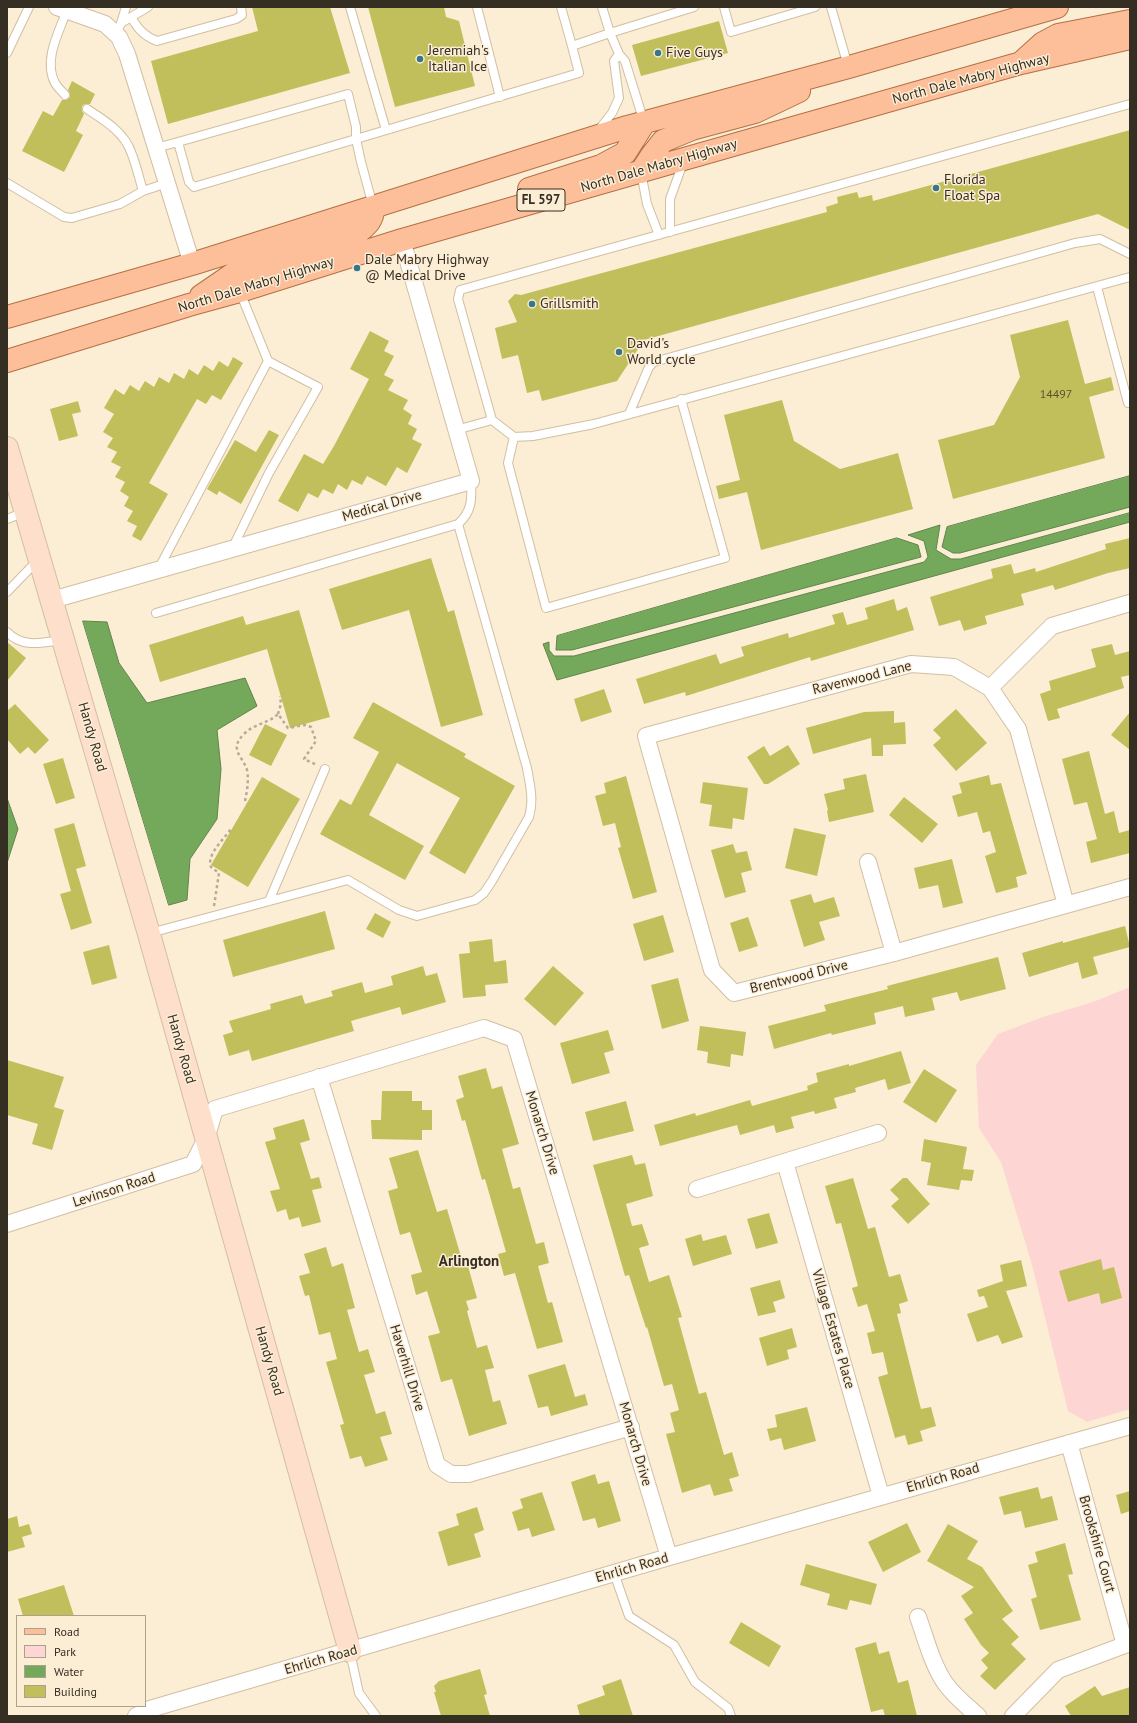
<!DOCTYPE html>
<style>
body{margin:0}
#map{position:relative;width:1137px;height:1723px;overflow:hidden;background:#fcedd5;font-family:"PT Sans",sans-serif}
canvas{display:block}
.frame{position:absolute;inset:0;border:8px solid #352e23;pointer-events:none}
.legend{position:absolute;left:16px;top:1615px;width:130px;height:92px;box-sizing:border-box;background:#fcedd5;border:1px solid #aca18e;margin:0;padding:5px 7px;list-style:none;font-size:12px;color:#352e23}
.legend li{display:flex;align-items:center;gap:8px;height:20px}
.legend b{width:20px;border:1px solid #aca18e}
</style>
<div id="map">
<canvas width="1137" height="1723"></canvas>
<div class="frame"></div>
<ul class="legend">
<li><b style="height:5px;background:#fcbf9a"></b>Road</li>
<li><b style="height:11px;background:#fdd6d4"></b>Park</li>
<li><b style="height:11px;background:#74a95b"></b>Water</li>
<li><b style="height:11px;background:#c1bf5b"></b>Building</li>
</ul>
</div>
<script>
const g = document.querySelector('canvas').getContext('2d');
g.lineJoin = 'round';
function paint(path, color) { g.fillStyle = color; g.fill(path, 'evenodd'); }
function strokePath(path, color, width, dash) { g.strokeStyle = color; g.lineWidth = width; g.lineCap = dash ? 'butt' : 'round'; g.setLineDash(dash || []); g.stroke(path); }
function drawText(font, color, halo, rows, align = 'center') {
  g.font = font + ' "PT Sans",sans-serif'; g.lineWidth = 3; g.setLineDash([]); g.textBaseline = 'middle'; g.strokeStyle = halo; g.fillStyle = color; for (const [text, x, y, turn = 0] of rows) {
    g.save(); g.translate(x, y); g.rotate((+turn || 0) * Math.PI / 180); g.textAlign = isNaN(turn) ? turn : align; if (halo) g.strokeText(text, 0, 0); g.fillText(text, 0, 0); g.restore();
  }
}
const green = new Path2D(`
 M1130,987V1409L1087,1422L1068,1411L1032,1265L1001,1162L979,1128L976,1065L998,1034L1043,1017L1093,1002Z`);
const water = new Path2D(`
 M1130,476V507L960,553H953L942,547L947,527Z
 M1130,513V522L557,680L543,644L549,642V650L554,656H574L924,562L928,557L924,541L908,535L940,525L936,550L951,559H960Z
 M897,538L918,545L921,557L572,650H556L557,636Z
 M83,621L107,622L119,663L147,703L245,678L257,706L217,730L221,769L217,819L190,859L187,900L169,905Z
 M7,798L18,829L7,863Z`);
const building = new Path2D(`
 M252,7H330L350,73L168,124L151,61L258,31Z
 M368,7H444L446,17L459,21L475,86L395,107Z
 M719,21L728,53L641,76L632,45Z
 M72,81L95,94L90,104H85L82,106V111L84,114L76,131L83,135L64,172L22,151L43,111L53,116L62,100H66L70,97V94L68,90Z
 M1130,130V230L1098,214L644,340L617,381L542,401L539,390L527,393L518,355L502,359L495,328L517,322L508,301L515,294L521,295L827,212L826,207L838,203L837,197L857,192L859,198L872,195L873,201Z
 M1068,320L1085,384L1111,377L1114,390L1089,397L1105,458L953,499L938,440L994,425L1020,377L1010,335Z
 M370,331L389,341L384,351L394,356L384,375L394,380L388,390L408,400L403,409L412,415L408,424L417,429L412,439L422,444L407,473L397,467L386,486L367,476L362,485L352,480L347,490L338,484L333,494L323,489L318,498L308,493L298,512L278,501L304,454L323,464L334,446L369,379L350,369Z
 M233,357L243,363L221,400L212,395L206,404L197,399L149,483L168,494L141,541L132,536L137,526L127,521L133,511L124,506L129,497L120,491L125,482L115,477L121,467L111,462L117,452L107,447L113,438L103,432L114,414L104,408L115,389L124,395L130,385L139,391L145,381L154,387L159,377L169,383L174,373L184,379L189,369L198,375L204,365L213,371L219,361L228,367Z
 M782,400L794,441L840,469L898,453L913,509L761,550L747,492L719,499L716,486L740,480L724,415Z
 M78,401L81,412L72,414L78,436L59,441L50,409Z
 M269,430L279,435L241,504L219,491L217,495L207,489L235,440L256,452Z
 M1130,538V568L1108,573L1055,590L1053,585L1021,594L1024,605L985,616L987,624L964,631L960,620L939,626L930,597L993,578L991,569L1011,564L1014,574L1035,568L1036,572L1106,549L1105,544Z
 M431,558L448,612L454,610L483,715L441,727L409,610L342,630L329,589Z
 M894,599L897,611L907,607L914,630L811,661L810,657L686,696L685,692L644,704L636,679L716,654L720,664L744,656L741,647L788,633L789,638L835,624L832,615L843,612L847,625L868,619L865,608Z
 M299,610L330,717L290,728L267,649L160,682L149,645L243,616L246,625Z
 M7,642L26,658L7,681Z
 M1112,644L1115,655L1130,651V675L1121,677L1124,688L1057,709L1060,718L1048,721L1040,694L1051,690L1049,681L1096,667L1091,649Z
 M604,689L612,712L581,722L574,699Z
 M373,702L466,754L464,757L515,786L465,874L429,853L460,798L397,763L369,815L424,846L405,880L320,834L340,799L351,805L379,752L353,738Z
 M15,704L49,740L35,754L28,747L20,754L7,739V711Z
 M956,709L987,743L956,771L933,745L941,738L933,730Z
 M894,711V723L905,722L906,744L883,745V756H872L871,738L813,754L806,728L864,712Z
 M1130,712V750L1111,735Z
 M265,724L287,735L271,766L249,755Z
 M788,745L800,764L768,784H764L747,757L764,746L770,756Z
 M1089,751L1105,814L1114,811L1119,833L1130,830V853L1091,863L1086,842L1097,839L1087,802L1074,805L1062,759Z
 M63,758L75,798L56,804L43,764Z
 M866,774L874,812L829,822L827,811L828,810L824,794L845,789L843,779Z
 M989,775L991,785L1001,783L1027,874L1016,877L1018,887L996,893L985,856L996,852L990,831L983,833L977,812L958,817L952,796L962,793L959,783Z
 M626,776L657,892L633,899L618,848L621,847L615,823L603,826L595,796L606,793L604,783Z
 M262,777L300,799L248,887L211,865Z
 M703,782L748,788L744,820L733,818L732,829L709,826L712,805L700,803Z
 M904,797L938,824L922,843L889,815Z
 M74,823L86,866L76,869L92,923L71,930L60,894L71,891L54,829Z
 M794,828L826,835L817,876L785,868Z
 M733,844L736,853L747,851L752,870L741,873L746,892L725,898L711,850Z
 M952,859L963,903L943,908L938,885L919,889L914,868Z
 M811,894L814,903L834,897L840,916L819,922L825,940L804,947L790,900Z
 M325,911L335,949L233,977L223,940Z
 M375,913L391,922L383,938L366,929Z
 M663,915L674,952L644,961L633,924Z
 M748,917L758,946L739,952L730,923Z
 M1125,926L1130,947L1093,957L1098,974L1082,979L1078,962L1029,977L1022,953L1063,941V943Z
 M492,939L494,962L506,960L508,983L485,985L486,996L463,998L459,954L470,953L469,942Z
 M109,945L117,978L92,985L83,952Z
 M998,957L1006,989L960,1001L957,992L932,998L935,1010L905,1017L903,1006L874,1013L876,1024L832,1035L831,1033L774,1049L768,1026L826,1011L824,1005L888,989L887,986Z
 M423,966L426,976L437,973L446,1002L402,1015L400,1007L351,1021L354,1031L252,1061L249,1050L229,1056L223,1035L233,1032L229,1021L271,1009L270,1004L302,995L305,1004L333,996L331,991L362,982L365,993L393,985L391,976Z
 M553,966L584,993L555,1026L524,999Z
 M678,978L689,1021L662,1029L651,985Z
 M700,1026L746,1032L743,1056L731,1054L730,1067L707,1063L708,1052L697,1050Z
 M608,1030L614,1050L604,1053L610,1073L572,1084L560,1043Z
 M901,1051L911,1083L888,1090L885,1079L855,1088L856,1092L834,1098L837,1108L815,1114L814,1111L791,1117L794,1128L776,1133L774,1125L740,1135L737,1125L660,1146L654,1125L695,1113L696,1116L750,1100L752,1106L808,1090L807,1086L818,1082L816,1073L849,1064V1066Z
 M7,1060L64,1077L54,1107L64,1110L52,1150L32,1144L38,1124L7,1115Z
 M486,1068L492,1089L502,1086L519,1144L502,1149L513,1189L520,1187L536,1244L544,1242L549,1263L538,1266L548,1303L552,1302L563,1342L537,1349L515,1273L504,1276L498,1254L506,1252L485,1179L482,1180L465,1120L462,1121L456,1100L464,1097L458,1076Z
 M924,1069L957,1090L936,1123L903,1102Z
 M382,1091H412V1101H422V1110H432V1130H422V1140L372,1139L371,1120H381Z
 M626,1101L634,1131L593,1141L585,1112Z
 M304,1119L310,1140L300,1143L311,1179L319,1177L322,1188L312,1190L321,1222L302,1227L299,1217L289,1220L286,1209L277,1212L270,1191L280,1189L265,1142L276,1139L273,1128Z
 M924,1139L967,1147L963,1169L974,1170L972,1181L961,1180L959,1190L927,1185L931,1163L921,1161Z
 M418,1150L437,1212L447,1209L462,1260L466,1259L477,1298L466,1301L469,1310L467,1311L477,1348L487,1345L494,1368L485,1370L493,1402L500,1400L507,1424L469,1436L452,1379L441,1382L428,1336L440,1333L427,1291L416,1295L411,1275L422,1272L410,1232L400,1235L388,1191L398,1188L389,1158Z
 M632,1155L635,1165L645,1163L653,1196L626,1204L632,1226L642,1224L649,1245L639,1248L649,1282L669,1275L682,1317L678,1318L699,1394L706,1392L724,1455L732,1452L739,1476L729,1479L733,1491L714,1496L710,1484L682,1493L666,1434L675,1432L670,1413L679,1410L672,1384L664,1386L647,1327L646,1328L629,1275L625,1276L593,1165Z
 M853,1178L868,1229L875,1227L889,1277L900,1274L908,1301L899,1304L901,1313L897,1314L921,1409L931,1407L936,1426L920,1431L923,1441L908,1445L905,1435L895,1438L878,1377L888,1374L883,1352L872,1354L867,1333L875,1331L867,1304L858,1307L852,1288L858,1286L841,1223L836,1224L825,1186Z
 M903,1178H907L930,1204L908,1224L891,1206L899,1199L890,1190Z
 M769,1213L778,1243L756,1249L747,1219Z
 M701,1234L703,1241L726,1235L732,1254L693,1266L685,1239Z
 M326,1247L332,1267L343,1263L355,1308L347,1310L359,1352L368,1349L375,1372L364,1375L376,1414L385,1411L392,1434L380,1437L388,1460L365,1467L361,1456L350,1459L340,1425L344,1424L326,1362L337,1359L330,1332L319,1335L309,1295L305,1296L299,1276L310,1273L304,1254Z
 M1101,1259L1103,1270L1114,1267L1122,1298L1101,1304L1099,1293L1068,1302L1059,1271Z
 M1021,1260L1027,1286L1006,1291L1023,1337L1002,1344L998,1335L977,1342L967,1314L988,1307L984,1296L979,1297L977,1290L1003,1281L1000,1265Z
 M780,1280L785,1298L773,1302L776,1312L758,1316L750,1288Z
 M792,1328L797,1347L787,1350L789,1359L767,1366L759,1338Z
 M565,1364L575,1397L585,1394L588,1405L551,1416L548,1406L538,1408L528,1375Z
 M807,1407L816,1441L784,1450L781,1438L770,1441L767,1429L777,1427L775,1415Z
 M595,1474L598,1484L609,1481L621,1521L598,1528L595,1518L583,1521L571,1482Z
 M1038,1487L1041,1499L1052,1496L1058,1520L1025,1528L1021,1511L1004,1515L999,1497Z
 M1130,1491V1511L1121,1514L1116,1495Z
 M542,1492L555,1530L532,1537L529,1528L518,1531L512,1512L523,1508L520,1499Z
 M477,1507L484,1530L474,1534L481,1557L448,1566L438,1532L459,1525L456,1514Z
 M17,1516L19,1527L29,1524L32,1534L22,1537L25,1547L7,1552V1519Z
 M907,1523L921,1552L883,1572L868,1542Z
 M948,1524L978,1541L967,1559L982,1567L1013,1611L1002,1619L1019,1637L1011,1644L1026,1659L995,1690L980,1676L988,1668L981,1660L989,1653L981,1645L964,1619L973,1613L961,1596L974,1587L927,1561Z
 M1065,1543L1073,1574L1068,1575L1081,1620L1040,1630L1031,1599L1037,1597L1028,1565L1038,1562L1035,1552Z
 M806,1564L877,1584L871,1605L850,1600L847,1610L827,1605L830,1594L800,1585Z
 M64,1585L74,1616H23L18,1599Z
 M741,1622L781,1646L769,1667L729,1643Z
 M876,1642L879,1654L889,1651L898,1683L908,1680L917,1716H885L883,1709L871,1712L855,1648Z
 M480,1669L487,1694L484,1695L490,1716H441L434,1692H436L434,1686L439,1681Z
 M621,1679L633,1716H580L577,1705L605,1695L602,1686Z
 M1095,1686L1102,1696L1130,1687V1716H1071L1065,1706Z`);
const path = new Path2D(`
 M278,714L281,704L280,696
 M245,801C247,791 249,781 247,770C243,756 228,750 244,734C255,723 268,724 278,714L288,728L305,725L311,727L316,741L304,759L317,765
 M214,906L219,873L211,867C206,855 224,839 231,829`);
const lane = new Path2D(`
 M350,7L386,130
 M477,7L500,97
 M561,7L572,46
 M602,7L610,33L694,7
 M724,7L731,32L815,7
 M831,7L848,66
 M131,17C138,29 144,36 157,41L236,19L242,15L241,7
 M121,23L126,7
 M116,34L121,23L148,7
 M7,53L29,7
 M65,95C62,91 57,87 55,83C43,60 59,32 67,10
 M1130,104L460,290L458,299L492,420L514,437L533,436L594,424L1130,277
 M87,109C104,120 124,132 131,152C136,164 139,178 143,191
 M598,131L612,113L619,98L614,61L619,54
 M156,148L178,142L348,94L356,127V139L194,187L189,182L178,142
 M641,172L647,204L659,235
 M7,183L64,217L72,218L120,204L143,191L167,183
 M373,206L361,162L356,139L579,73L572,46L610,33L619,54L625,61L644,122
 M670,232V199L683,163
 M1097,287L1128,403H1130
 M629,414L649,367L654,362L1075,243L1100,239L1130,254
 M456,430L492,420
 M514,437L508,463L546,608L725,558L681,399
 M7,519L25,512
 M232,549L269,473L318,387L268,361L240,292
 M158,570L268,361
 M7,592L37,561
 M156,613L458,524
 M7,632C22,648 42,643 61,640
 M269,901L325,769
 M150,933L348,880L399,910L417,916L475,900L484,893L492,881L529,817C534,800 530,785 527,768L458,524C472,512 472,499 471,481
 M614,1573L629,1616L674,1645L695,1682L728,1708L731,1716
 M350,1652L359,1693L376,1716`);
const street = new Path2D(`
 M57,7L105,24L119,37L127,54L192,264
 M52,600L471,481L402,240
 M990,688L1052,626L1130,603
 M868,862L894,953
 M1066,905L1018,729L990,688L954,667L911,664L646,736L712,970L734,993L894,953L1130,887
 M319,1077L437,1465L451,1474H468L631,1427
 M785,1162L881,1496
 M697,1189L878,1133
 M7,1224L193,1164L206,1139L215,1109L484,1028L514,1039L669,1557
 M1069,1443L1125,1645
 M918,1617C926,1639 932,1664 945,1683C954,1696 967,1706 978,1716
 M136,1716L150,1709L669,1557L1130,1426
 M1013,1716L1058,1670L1130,1643`);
const secondary = new Path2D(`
 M7,448L149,934L350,1651`);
const primary = new Path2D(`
 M1022,62L1043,43L1058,35L1130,21
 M641,172L652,155L663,141L692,129L755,112L799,91
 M529,189L601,166L625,153L644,123
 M201,296L233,274L356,234C367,225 372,222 374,207
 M7,317L192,264L627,127L849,67L1057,7
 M7,361L189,305L240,291L402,240L684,159L1021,63L1130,38`);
const markers = [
 [658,53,4,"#36758a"],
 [420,59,4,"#36758a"],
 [936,188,4,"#36758a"],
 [357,268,4,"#36758a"],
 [532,304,4,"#36758a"],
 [619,352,4,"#36758a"]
];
const numberNames = [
 ["14497",1056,395]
];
const shields = [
 [541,200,48]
];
const shieldNames = [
 ["FL 597",541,200]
];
const poiNames = [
 ["Jeremiah's",428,51],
 ["Italian Ice",428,67],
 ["Five Guys",666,53],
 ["Florida",944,180],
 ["Float Spa",944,196],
 ["Dale Mabry Highway",365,260],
 ["@ Medical Drive",365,276],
 ["Grillsmith",540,304],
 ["David's",627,344],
 ["World cycle",627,360]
];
const streetNames = [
 ["North Dale Mabry Highway",971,79,-15],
 ["North Dale Mabry Highway",659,166,-16],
 ["North Dale Mabry Highway",256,285,-17],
 ["Medical Drive",382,506,-16],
 ["Ravenwood Lane",862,678,-14],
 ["Handy Road",92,737,74],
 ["Brentwood Drive",799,977,-14],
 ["Handy Road",181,1049,74],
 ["Monarch Drive",542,1133,73],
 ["Levinson Road",114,1190,-18],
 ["Village Estates Place",833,1329,74],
 ["Handy Road",269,1361,74],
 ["Haverhill Drive",407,1368,73],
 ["Monarch Drive",635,1444,74],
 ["Ehrlich Road",943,1478,-16],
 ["Brookshire Court",1097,1544,74],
 ["Ehrlich Road",632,1568,-16],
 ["Ehrlich Road",321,1660,-16]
];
const neighbourhoodNames = [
 ["Arlington",469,1262]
];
paint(green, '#fdd6d4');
paint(water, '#74a95b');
strokePath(water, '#61844a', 1);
paint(building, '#c1bf5b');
strokePath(lane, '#d1bfa2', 10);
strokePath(street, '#d1bfa2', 18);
strokePath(secondary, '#d1bfa2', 24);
strokePath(primary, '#b57044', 24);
strokePath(path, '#b7ab98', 2.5, [3, 3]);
strokePath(lane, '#fff', 8);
strokePath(street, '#fff', 16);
strokePath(secondary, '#fedfcc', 22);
strokePath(primary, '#fcbf9a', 22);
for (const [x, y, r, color] of markers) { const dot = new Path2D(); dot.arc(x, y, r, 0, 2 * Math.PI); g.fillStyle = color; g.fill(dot); strokePath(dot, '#fcedd5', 1.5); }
drawText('12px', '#585231', null, numberNames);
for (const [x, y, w] of shields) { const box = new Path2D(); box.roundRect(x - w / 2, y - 11, w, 22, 3); g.fillStyle = '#fcedd5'; g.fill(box); strokePath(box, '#352e23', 1); }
drawText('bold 13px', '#352e23', null, shieldNames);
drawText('14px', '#352e23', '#fcedd5', poiNames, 'left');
drawText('14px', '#352e23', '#fcedd5', streetNames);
drawText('bold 15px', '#352e23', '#fcedd5', neighbourhoodNames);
</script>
